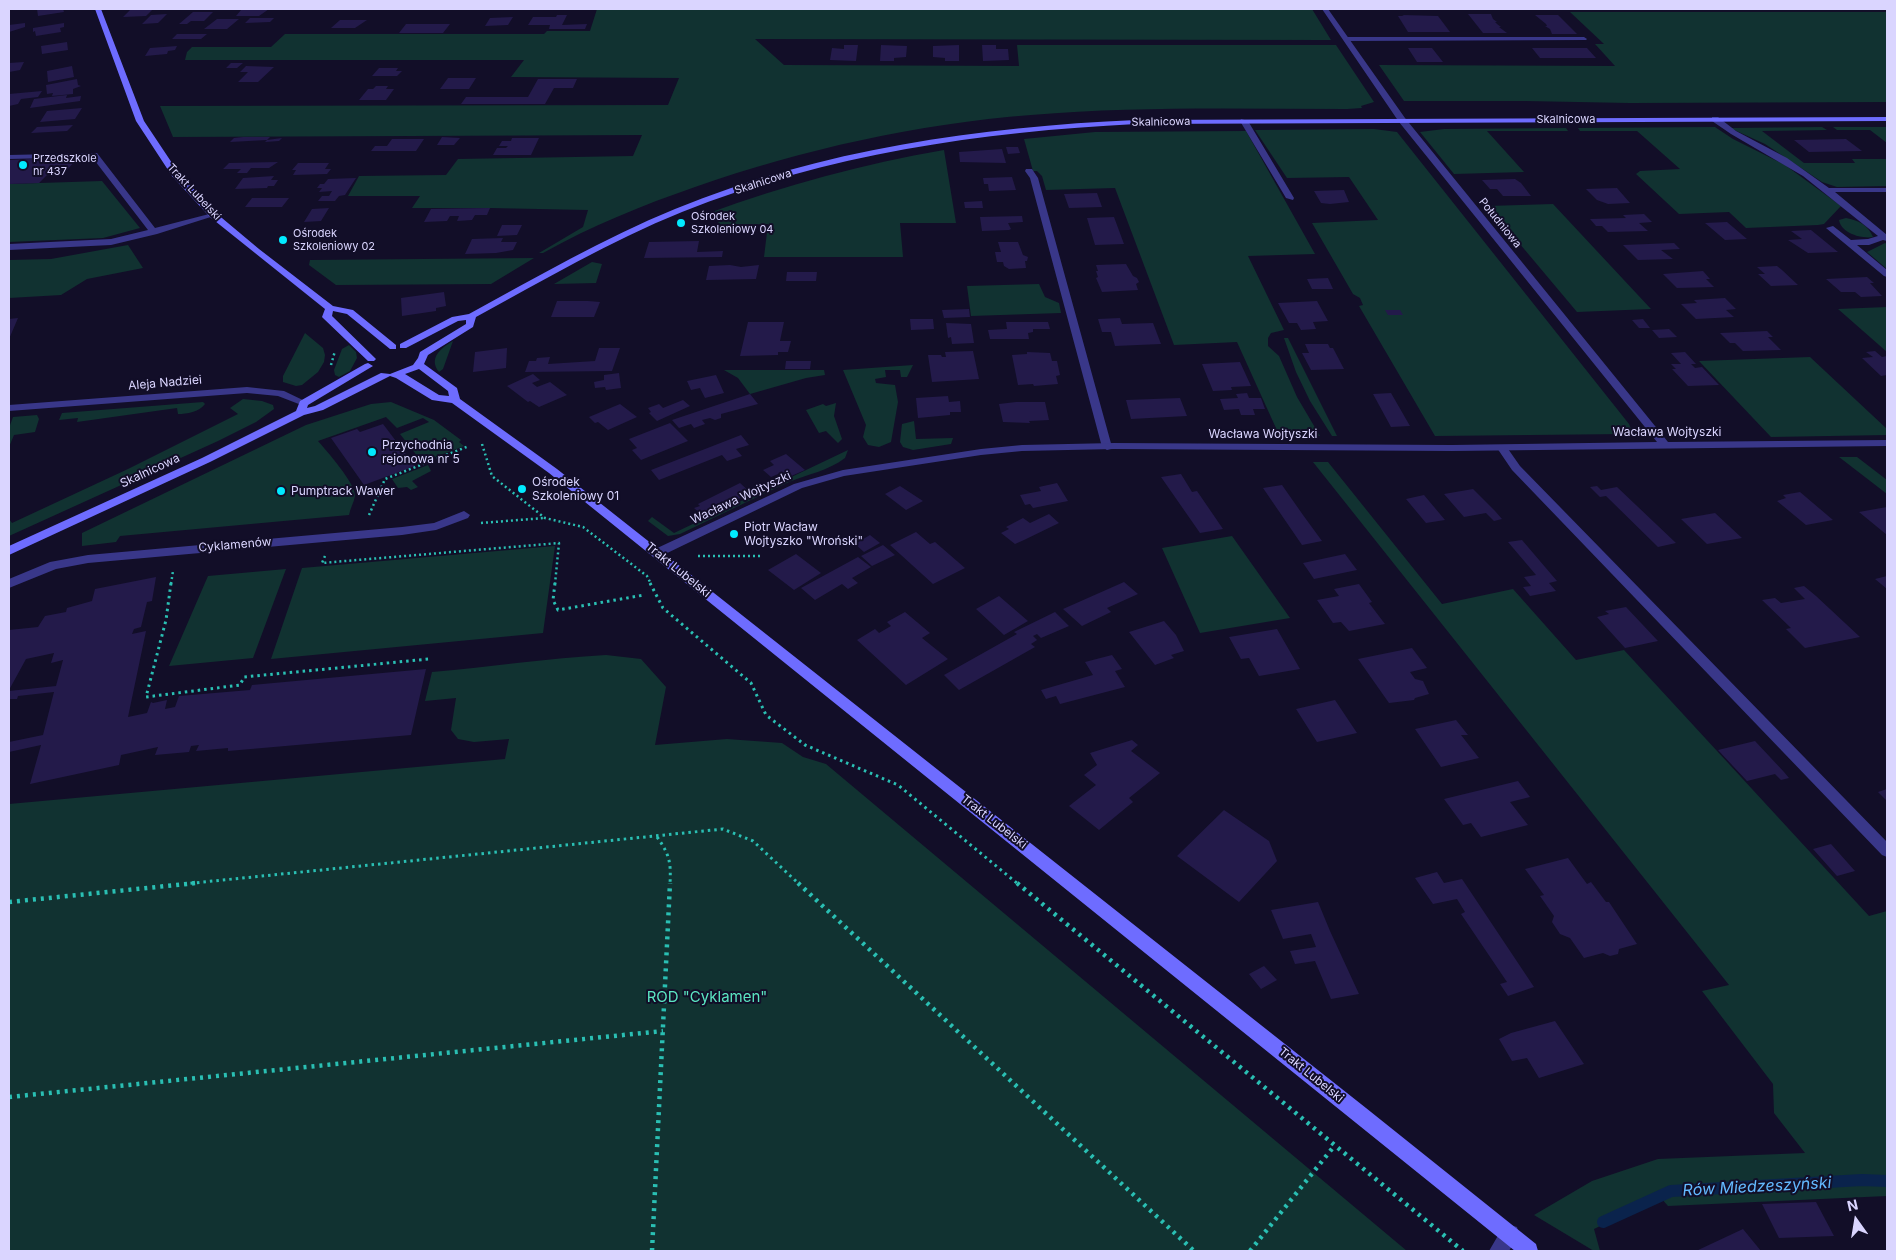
<!DOCTYPE html>
<meta charset="utf-8">
<style>
body{margin:0}
#map{position:relative;width:1896px;height:1260px;overflow:hidden;background:#120e28;font-family:Inter,sans-serif}
canvas{display:block}
.frame{position:absolute;inset:0;border:10px solid #dad5ff;pointer-events:none}
.north{position:absolute;left:1831px;top:1195px;width:50px;height:50px;-webkit-text-stroke:4px #120e28;paint-order:stroke;rotate:347deg;font-size:14px;font-weight:700;line-height:20px;text-align:center;color:#dad5ff}
.north::after{content:'';display:block;margin:auto;width:18px;height:22px;background:#dad5ff;clip-path:polygon(50% 0,100% 100%,50% 72%,0 100%)}
</style>
<div id="map">
<canvas width="1896" height="1260"></canvas>
<div class="frame"></div>
<div class="north">N</div>
</div>
<script>
const g = document.querySelector('canvas').getContext('2d');
g.lineJoin = 'round';
function paint(path, color) { g.fillStyle = color; g.fill(path, 'evenodd'); }
function strokePath(path, color, width, dash) { g.strokeStyle = color; g.lineWidth = width; g.lineCap = dash ? 'butt' : 'round'; g.setLineDash(dash || []); g.stroke(path); }
function drawText(font, color, halo, rows, align = 'center') {
  g.font = font + ' Inter,sans-serif'; g.lineWidth = 4; g.setLineDash([]); g.textBaseline = 'middle'; g.strokeStyle = halo; g.fillStyle = color; for (const [text, x, y, turn = 0] of rows) {
    g.save(); g.translate(x, y); g.rotate((+turn || 0) * Math.PI / 180); g.textAlign = isNaN(turn) ? turn : align; if (halo) g.strokeText(text, 0, 0); g.fillText(text, 0, 0); g.restore();
  }
}
const green = new Path2D(`
 M597,9H1312L1331,40L755,39L784,65L1019,66L1017,45H1336L1374,102L1361,106L1362,108L1347,109C1242,109 1136,106 1031,115C917,124 804,149 695,187C643,205 591,226 543,253H539L583,227L588,210L490,208H412L420,196H348L359,176L446,175L458,159L633,156L642,135L173,137L160,106L668,105L679,78L511,77L524,60H185L187,52L192,47H271L285,34H544L547,31H590Z
 M1570,12H1887V102L1630,103L1525,101H1404L1379,65L1615,66L1595,44H1604Z
 M1715,127L1733,139L1785,165L1841,206L1824,224L1818,225L1746,228L1729,212L1679,214L1636,174L1640,171L1680,169L1637,131H1580L1578,128Z
 M1822,127L1827,130L1762,131L1804,163H1855L1852,159H1887V186L1837,187L1822,182L1765,144L1730,128Z
 M1833,127H1887V143L1870,130H1837Z
 M1566,128L1568,131H1487L1524,172L1454,174L1420,132L1444,129Z
 M1374,129L1397,132L1629,424L1631,429L1626,434L1435,436L1359,306L1363,305L1360,298L1353,294L1312,223L1378,220L1349,177L1287,178L1255,130Z
 M1246,131L1315,254L1248,256L1284,330L1271,333L1268,338V346L1279,356L1297,397L1320,436L1280,437L1237,342L1174,345L1115,188L1046,190L1042,176L1037,171H1033L1024,139L1095,132Z
 M944,150L956,223H900L903,257H764L768,224L721,225L709,213C786,185 863,164 944,150Z
 M102,181L140,228L103,238L9,242V184Z
 M1553,204L1651,309L1577,312L1488,206Z
 M1846,218C1858,220 1868,225 1873,237C1861,239 1841,233 1839,220Z
 M1885,243L1887,244V269L1867,252Z
 M128,245L143,268L87,279L61,295L9,298V260L51,259Z
 M534,258L491,284L336,285L309,265L310,260Z
 M592,262L602,264L596,283L554,284Z
 M1039,284L1045,297L1059,303L1061,313L971,316L967,286Z
 M1887,307V352L1838,309Z
 M305,333L323,348L325,355L324,362L318,372L302,385L296,386L283,382V376Z
 M1284,338H1288L1337,436H1332L1310,401L1296,372Z
 M453,341L443,369L439,372C428,358 441,348 453,341Z
 M349,345L356,352L357,358L350,371L339,377L335,375L334,370L342,349Z
 M1810,357L1887,429V435L1771,437L1699,361Z
 M913,365L907,377H901L900,370H885L886,377L875,379L876,383L895,385L898,402L891,442L879,447L868,445L863,437L866,425L843,370Z
 M724,370H824L825,375L806,378L750,394L738,378Z
 M243,399L262,401L273,405L274,409L256,422L218,441L9,536V519L12,523L128,469L238,414L230,408Z
 M203,402L205,404C199,412 187,414 178,414L177,408L77,422L78,418L59,420L62,413Z
 M391,402L434,420L461,440L459,442L464,446L422,462L400,434L429,422L423,418L397,428L386,417L318,441C326,450 356,484 355,496C354,502 350,509 349,515L120,536L116,542L82,546V533L306,425L371,404Z
 M836,403L834,416L842,439L838,443L826,431L819,433L806,410L823,404L826,406Z
 M37,415L39,419L35,432L14,435L9,447V428L13,417Z
 M914,421L916,439L953,438L951,444L913,450L903,447L900,442L902,424Z
 M848,450L845,458C828,471 808,474 789,482C752,499 716,517 680,534L668,536L648,521L652,517L674,533Z
 M1839,457H1857L1887,480V494Z
 M1313,462H1328L1442,604L1513,589L1576,660L1624,650L1869,916L1887,911V1196L1668,1206L1660,1197L1594,1229L1600,1251H1594L1534,1215L1592,1181L1658,1159L1805,1153L1774,1113L1773,1084L1702,991L1729,985Z
 M428,465L431,471L412,481L418,487L411,490L407,487L398,488L392,479Z
 M1232,536L1290,618L1200,633L1162,548Z
 M555,546L543,633L271,659L302,568Z
 M286,569L253,658L169,666L208,576Z
 M606,655L641,659L666,687L655,745L727,739L782,743L803,757L826,764L1407,1251H9V804L505,759L509,739L474,742L458,739L451,730L456,698L425,701L432,672C490,667 548,658 606,655Z`);
const stream = new Path2D(`
 M1603,1222L1671,1191L1862,1180L1887,1181`);
const building = new Path2D(`
 M37,9H63L64,12L38,16Z
 M153,9L146,16L123,17L130,10Z
 M246,9H269L259,16H236L241,10Z
 M193,12H213L204,21H191L187,24H179Z
 M167,14L158,23L142,24L151,15Z
 M1468,14H1491L1493,19L1497,22H1495L1497,24L1501,27H1499L1507,33H1483Z
 M557,15H567L562,25L587,24L585,29H549L550,25H528L533,17H556Z
 M1402,15L1438,16L1450,32H1408L1398,16H1404Z
 M1535,15H1558L1577,34H1552L1550,29L1545,26H1547L1546,24Z
 M513,17L508,25L485,26L490,18Z
 M250,18H274L270,22L245,23Z
 M217,19H239L227,29H204Z
 M340,20H367L355,28H331Z
 M25,23V27L9,32V25Z
 M64,23V27L60,28L61,32L36,36L35,31L33,32V28Z
 M406,24H450L443,33H399Z
 M177,34H207L201,39H172Z
 M67,42L68,50L42,54L41,46Z
 M844,45H858L856,61L830,60L832,48L844,49Z
 M881,45L907,46L906,57L894,58V61H880Z
 M959,45V61H945V58L933,57V46Z
 M982,45H996V49H1008L1009,60L983,61Z
 M177,46L175,50L168,51L167,54L145,56L150,48Z
 M1408,48H1432L1443,62H1417Z
 M1532,48H1587L1596,58H1540Z
 M24,62L20,70L9,72V63Z
 M231,63H243L237,68H226Z
 M72,66L74,77L48,82L47,71Z
 M246,66L274,67L258,82H238L248,72H240Z
 M379,68H398L396,71H402L397,76H372Z
 M448,78H476L469,89H440Z
 M77,79L78,85L81,86L73,89V94L52,96L53,93L47,94L46,85Z
 M538,79H577L573,88H554L545,104H461L466,97H528Z
 M376,86H388L386,89H394L386,100H359L368,89H373Z
 M42,91L38,97L21,99L18,104L9,106V94Z
 M67,95L66,98L81,96L80,101L30,108L34,99Z
 M82,108L75,119L40,122L47,111Z
 M73,125L67,131L31,133L37,127Z
 M243,137H270L267,140L282,138L279,141L265,142L267,140L230,142L234,138Z
 M442,137L460,138L454,145H437Z
 M512,138H539L531,155H493L497,148H506L508,146H499L502,141H511Z
 M392,139H424L416,151H371L375,146H387Z
 M1846,139L1862,151L1809,152L1794,140Z
 M1006,147H1018L1020,153L1008,154Z
 M1002,149L1006,163L960,162L959,152Z
 M79,157L65,172L49,173L39,183L9,184V160Z
 M278,162L269,168H251L247,173H237L241,169H223L229,163Z
 M298,163H329L325,169H331L327,174L293,175L296,170H292Z
 M274,176L271,180H278L274,186H268L267,188L235,189L243,178Z
 M1012,177L1016,190L989,191L988,184H984L983,178Z
 M356,178L345,195L339,196L335,201H318L322,196H329L332,191L319,192L322,188H317L320,184H324L328,179Z
 M1515,179L1521,183L1531,196H1503L1497,189H1490L1482,180Z
 M1617,188L1630,203L1608,204L1597,200L1586,189Z
 M1344,190L1349,202L1330,204L1321,203L1314,191Z
 M1097,193L1102,207L1069,208L1064,194Z
 M252,198H289L282,207H245Z
 M982,201L983,208H965L964,202Z
 M329,208L321,221L304,222L312,209Z
 M490,208L487,215H475L472,220L457,221L459,216H450L447,221L424,222L431,209Z
 M1644,214L1652,222L1639,223L1648,231L1608,232L1602,226H1596L1590,219L1626,218L1623,215Z
 M1022,216L1023,222L1008,223L1011,229L1009,230L982,231L980,217Z
 M1114,217L1124,244L1095,245L1087,218Z
 M1727,222L1747,239L1725,240L1705,223Z
 M502,225H522L517,235L497,236Z
 M1811,230L1838,252L1808,253L1788,240L1802,239L1791,231Z
 M503,238L501,242H517L513,250L496,253L465,254L472,239Z
 M699,241L697,252L723,251L722,257L644,258L649,242Z
 M998,242H1018L1023,255L1028,257L1027,261H1025L1026,268L1009,269L1004,266L1003,262H997L995,252H1001Z
 M1674,243L1680,249L1661,250L1673,259L1638,260L1623,245Z
 M1126,264L1133,276L1137,278L1139,282L1136,284L1138,290L1102,292L1096,278L1098,277L1096,271H1098L1096,265Z
 M730,265L741,267L759,265L756,279L706,280L709,266Z
 M1777,266L1782,270L1798,285L1771,286L1758,274H1765L1757,267Z
 M1703,271L1710,279H1706L1714,287L1677,288L1663,274Z
 M787,272H817L816,281H786Z
 M1867,277L1874,283H1870L1882,296L1861,297L1855,292H1841L1826,279Z
 M1328,278L1333,289H1312L1307,279Z
 M444,292L446,306L436,308V311L402,316L401,298Z
 M1725,298L1736,309L1726,310L1734,317L1696,319L1681,304L1697,303L1694,300Z
 M557,301H588L600,302L594,317H551Z
 M1317,301L1328,321L1313,322L1316,329L1301,330L1297,323H1289L1278,303Z
 M969,309L970,317L944,318L942,310Z
 M1385,310H1400L1403,315H1388Z
 M18,318L9,339V319Z
 M1120,318L1122,324L1153,323L1161,344L1115,346L1111,332H1102L1098,319Z
 M910,319H933L934,329L911,330Z
 M1643,319L1650,328H1639L1632,320Z
 M748,322H784L780,341H791L788,352H778V355L740,356Z
 M1006,322H1048L1050,329H1033V332L1028,333L1029,339H990L988,330L1007,329Z
 M946,323L971,324L974,343L952,344L951,337L948,338Z
 M1669,329L1677,337L1659,338L1652,330Z
 M1767,331L1773,337H1768L1781,350L1743,351L1735,343H1730L1720,333Z
 M1305,344H1328L1330,348H1333L1344,369L1311,370L1302,353H1309Z
 M507,348L506,368L473,372L475,352Z
 M599,348H620L612,371L525,372L529,361H536L537,358L550,357L548,364L595,361Z
 M973,351L979,379L932,382L928,355H941L942,357H946L945,352Z
 M1875,351L1882,357L1887,356V375L1881,376L1862,358L1873,357L1866,352Z
 M1027,352L1050,353L1052,361H1057L1060,375L1056,376L1058,384L1034,386L1033,384L1018,385L1012,355L1027,354Z
 M1685,352L1696,364H1691L1695,368L1702,367L1719,385L1688,386L1672,369H1676L1671,364H1681L1671,353Z
 M786,361H811L810,369H785Z
 M1240,362L1251,386L1231,387L1232,390L1213,391L1202,364Z
 M619,373L621,388L606,390L605,387L595,388L594,382L604,380V375Z
 M533,374L540,380L532,383L537,387L550,382L567,395L539,407L530,401L528,402L507,386Z
 M716,375L724,393L705,398L700,388L691,390L687,381Z
 M1247,393L1249,398H1261L1265,409H1253L1255,415H1241L1239,409L1224,410L1220,399L1238,398L1236,394Z
 M1391,393L1410,426L1391,427L1373,394Z
 M750,394L758,404L721,414V418L715,420L710,418L702,420L705,424L694,428L691,424L679,428L672,420Z
 M948,396L949,402L960,401L961,412H950V415L918,418L916,398Z
 M1180,398L1187,416L1131,419L1126,400Z
 M683,400L690,406L657,421L649,413L651,412L648,408L659,404L663,408Z
 M1016,402H1045L1049,420L1029,421L1030,423L1003,422L999,404Z
 M620,404L637,417L608,430L598,422L595,423L589,417Z
 M670,423L688,441L641,460L632,450L637,448L629,439Z
 M383,424L415,466L364,485L331,438L357,429L360,432Z
 M741,435L749,445L736,449L742,456L727,461L722,455L659,480L651,470Z
 M786,454L805,470L789,477L783,472L771,477L763,470L774,465L770,461Z
 M1181,474L1192,492L1197,491L1223,529L1200,533L1161,477Z
 M740,483L751,493L703,516L694,508L700,506L698,504Z
 M1057,483L1068,501L1033,508L1030,504L1025,505L1020,495L1041,491L1039,487Z
 M1282,485L1303,515L1322,541L1302,545L1263,488Z
 M900,486L923,501L906,510L885,494Z
 M1597,486L1601,490L1617,487L1676,543L1658,547L1606,496L1600,497L1590,487Z
 M1473,489L1495,511L1502,519L1494,521L1486,513L1464,517L1444,494Z
 M1800,492L1833,520L1806,525L1777,501L1786,498L1783,495Z
 M1424,495L1445,520L1426,523L1406,499Z
 M1887,507V535L1859,512L1870,510Z
 M1715,513L1742,538L1707,544L1681,519Z
 M1049,514L1059,523L1024,540L1015,544L1001,533L1009,529L1006,527L1023,518L1030,523Z
 M916,532L930,544L935,542L965,568L933,584L890,545Z
 M870,535L880,543L864,552L855,544Z
 M1522,540L1557,581L1549,583L1556,591L1530,596L1523,587L1531,586L1524,577L1536,575L1508,542Z
 M883,545L895,555L872,566L861,556Z
 M796,554L821,573L794,590L768,570Z
 M1345,554L1357,570L1314,579L1303,563Z
 M858,557L871,567L852,578L858,583L848,589L842,584L815,600L801,588Z
 M1887,576V589L1875,579Z
 M156,577L152,601L147,602L141,627L134,629L132,634L146,631L128,717L147,713L151,702L153,703L167,700L165,709L175,707L179,696L250,690L252,685L426,669L411,735L228,751V748L196,751L199,745L191,746L189,752L155,755L158,747L121,755L119,765L30,784L41,745L9,752V742L43,735L54,692L18,696L17,699H9V691L56,686L63,660L51,663L54,653L26,659L9,690V630L38,627L45,616L66,612L67,608L92,601L95,589Z
 M1124,582L1138,594L1107,608L1111,612L1082,626L1063,609Z
 M1359,584L1372,602L1369,603L1385,624L1349,631L1341,622L1333,623L1317,600L1339,596L1334,589Z
 M1804,586L1816,596L1860,637L1805,648L1786,629L1791,628L1762,600L1775,598L1781,603L1805,599L1794,588Z
 M999,596L1028,621L1004,635L976,609Z
 M1626,607L1658,641L1625,648L1597,617L1609,614L1605,611Z
 M905,612L930,633L922,638L948,659L906,685L857,640L875,629L879,633L891,626L887,622Z
 M1055,612L1069,626L1041,638L1037,634L1033,636L1037,640L1031,644L1035,647L1005,664L959,690L944,675L1017,634L1014,632Z
 M1164,621L1176,635L1184,651L1171,655L1174,658L1155,665L1129,632Z
 M1277,629L1300,669L1259,676L1249,658L1241,659L1229,637Z
 M1412,648L1427,668L1410,672L1415,679L1423,681L1429,694L1415,698L1414,700L1389,703L1358,659Z
 M1112,655L1122,669L1115,671L1125,687L1060,704L1056,696L1046,699L1041,690L1093,675L1085,662Z
 M1335,700L1357,733L1317,742L1296,709Z
 M1456,720L1468,735H1461L1479,758L1441,767L1415,729Z
 M1132,740L1138,745L1131,751L1160,773L1129,798L1133,802L1099,830L1069,806L1096,785L1084,775L1097,765L1090,753Z
 M1755,741L1784,772L1789,778L1781,780L1775,774L1747,781L1718,750Z
 M1518,781L1530,797L1510,802L1528,825L1481,837L1471,823L1463,825L1444,799Z
 M1887,789V801L1878,792Z
 M1224,810L1269,841L1277,861L1239,902L1177,856Z
 M1831,844L1855,871L1837,876L1813,849Z
 M1568,858L1587,884L1591,882L1606,902H1609L1637,944L1619,949L1618,954L1610,956L1603,953L1584,958L1570,938L1560,934L1552,922L1554,916L1540,896L1544,895L1525,869Z
 M1437,872L1444,883L1462,879L1534,987L1508,996L1500,984L1507,982L1461,914L1465,912L1457,899L1433,904L1415,878Z
 M1318,902L1330,931L1359,994L1331,999L1315,961L1295,964L1290,951L1316,947L1311,934L1283,939L1271,910Z
 M1264,966L1277,980L1261,989L1249,974Z
 M1555,1021L1584,1064L1539,1078L1527,1058L1512,1061L1499,1039L1511,1033Z
 M1816,1202L1834,1236L1779,1238L1762,1204Z
 M1743,1229L1761,1251H1696Z`);
const pathFar2 = new Path2D(`
 M331,365L335,351
 M482,444L492,476L545,518L583,527L647,576L651,584
 M369,515L385,479L469,446
 M481,523L544,518
 M325,556L322,563L559,543L555,584
 M698,556H762
 M171,584L173,571`);
const pathFar1 = new Path2D(`
 M171,583L166,620L146,697L240,685L244,677L429,659
 M555,583L553,600L558,610L644,595
 M650,583L663,608L751,683L766,715L805,745L898,785L1018,884
 M657,837C670,855 671,863 670,884
 M184,884L723,829L753,841L799,884`);
const path = new Path2D(`
 M798,883L1194,1251
 M1017,883L1463,1251
 M9,902L196,883
 M9,1097L663,1031
 M652,1251L670,883
 M1250,1251L1335,1145`);
const lane = new Path2D(`
 M1584,37L1587,39L1586,40L1346,41L1343,39L1346,37Z
 M1712,117H1718L1736,131L1787,158L1829,188H1887V192H1835L1887,235V241L1883,240L1869,245H1857L1887,270V277L1884,276L1826,228L1833,226L1851,240L1868,239L1878,236L1803,176L1731,134L1712,121Z
 M1241,119L1248,121L1294,198L1293,200L1286,198L1240,121Z
 M97,153L155,228L213,213L217,215L157,234L111,245L9,250V244L111,239L148,230L92,157L9,159V155Z
 M1026,169H1032L1038,178L1112,447L1111,449L1107,450L1102,447L1030,178L1025,171Z
 M247,387L284,391L309,403L304,406L278,396L247,393L9,411V405Z
 M1502,445L1506,446L1520,466L1887,842V857L1882,855L1512,470L1497,448Z`);
const street = new Path2D(`
 M1322,9H1328L1405,118L1668,442L1887,440V446L1452,451L1114,449L1022,451L981,455L844,476L802,488L661,556H653L651,553L653,550L794,484L843,470L981,449L1022,445L1114,443L1452,445L1657,442L1399,122Z
 M464,511L470,515L468,518L436,530L402,535L88,563L56,569L9,588V579L50,562L88,555L402,527L434,523Z
 M1510,1225L1517,1227L1519,1234L1509,1251H1489L1503,1227Z`);
const secondary = new Path2D(`
 M95,9H101L144,121L178,172L216,213L259,249L333,306L353,310L396,345V349H390L347,314L333,311L332,316L376,359L374,361H368L324,319L322,317L325,309L210,217L172,176L136,121Z
 M1887,117V121L1136,124C980,132 827,154 682,212C610,241 544,280 476,317L473,327L428,355L424,364L457,388L460,399L557,469L1366,1108L1536,1244L1538,1251H1515L549,473L452,403L432,400L396,378L390,376L323,410L304,415L210,462L9,555V546L202,458L296,411L300,401L365,364L368,363L373,366L308,405L307,408L315,406L381,373L390,374L413,365L418,358L420,352L466,324V320L458,321L406,348H400V344L452,317L469,314C537,277 604,238 675,209C822,149 978,127 1136,120ZM419,369L448,391L449,396L439,395L405,374Z`);
const markers = [
 [23,165,5,"#01eaff"],
 [681,223,5,"#01eaff"],
 [283,240,5,"#01eaff"],
 [372,452,5,"#01eaff"],
 [522,489,5,"#01eaff"],
 [281,491,5,"#01eaff"],
 [734,534,5,"#01eaff"]
];
const farStreetnames = [
 ["Skalnicowa",1566,120],
 ["Skalnicowa",1161,122,-1],
 ["Skalnicowa",763,182,-18],
 ["Trakt Lubelski",194,192,47],
 ["Południowa",1500,223,51]
];
const farPoinames = [
 ["Przedszkole",33,159],
 ["nr 437",33,172],
 ["Ośrodek",691,217],
 ["Szkoleniowy 04",691,230],
 ["Ośrodek",293,234],
 ["Szkoleniowy 02",293,247]
];
const streetNames = [
 ["Aleja Nadziei",165,383,-5],
 ["Wacława Wojtyszki",1667,432],
 ["Wacława Wojtyszki",1263,434],
 ["Skalnicowa",150,471,-25],
 ["Wacława Wojtyszki",741,498,-25],
 ["Cyklamenów",235,545,-5],
 ["Trakt Lubelski",678,570,39],
 ["Trakt Lubelski",994,822,38],
 ["Trakt Lubelski",1311,1075,39]
];
const poiNames = [
 ["Przychodnia",382,445],
 ["rejonowa nr 5",382,459],
 ["Ośrodek",532,482],
 ["Szkoleniowy 01",532,496],
 ["Pumptrack Wawer",291,491],
 ["Piotr Wacław",744,527],
 ["Wojtyszko \"Wroński\"",744,541]
];
const nearParknames = [
 ["ROD \"Cyklamen\"",707,997]
];
const nearWaternames = [
 ["Rów Miedzeszyński",1757,1187,-3]
];
paint(green, '#113231');
strokePath(stream, '#0a234c', 12);
paint(building, '#231a4a');
strokePath(pathFar2, '#2abfb3', 2.5, [2, 3]);
strokePath(pathFar1, '#2abfb3', 3, [2.5, 4]);
strokePath(path, '#2abfb3', 4.5, [3, 5]);
paint(lane, '#393789');
paint(street, '#393789');
paint(secondary, '#6e6cff');
for (const [x, y, r, color] of markers) { const dot = new Path2D(); dot.arc(x, y, r, 0, 2 * Math.PI); g.fillStyle = color; g.fill(dot); strokePath(dot, '#120e28', 2); }
drawText('11px', '#dad5ff', '#120e28', farStreetnames);
drawText('11px', '#dad5ff', '#120e28', farPoinames, 'left');
drawText('12px', '#dad5ff', '#120e28', streetNames);
drawText('12px', '#dad5ff', '#120e28', poiNames, 'left');
drawText('15px', '#5be5c1', '#120e28', nearParknames);
drawText('italic 16px', '#63b9ff', '#120e28', nearWaternames);
</script>
